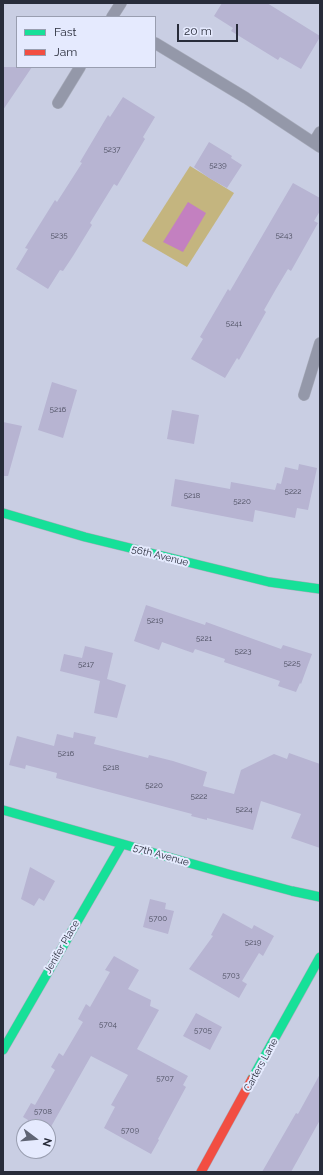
<!DOCTYPE html>
<style>
body{margin:0}
#map{position:relative;width:323px;height:1175px;overflow:hidden;background:#c9cee3;font-family:Raleway,sans-serif}
canvas{display:block}
.frame{position:absolute;inset:0;border:4px solid #282c3a;pointer-events:none}
.legend{position:absolute;left:16px;top:16px;width:140px;height:52px;box-sizing:border-box;background:#e5eafe;border:1px solid #999eb0;margin:0;padding:5px 7px;list-style:none;font-size:12px;color:#282c3a}
.legend li{display:flex;align-items:center;gap:8px;height:20px}
.legend b{width:20px;border:1px solid #999eb0}
.north{position:absolute;left:16px;top:1119px;width:40px;height:40px;box-sizing:border-box;background:#e5eafe;border:1px solid #999eb0;border-radius:50%;rotate:106deg;font-size:11px;font-weight:700;line-height:16px;text-align:center;color:#282c3a}
.north::after{content:'';display:block;margin:auto;width:14px;height:18px;background:#606575;clip-path:polygon(50% 0,100% 100%,50% 72%,0 100%)}
.scale{position:absolute;left:177px;top:24px;width:61px;height:18px;box-sizing:border-box;border:2px solid #282c3a;border-top:0;padding-left:5px;font-size:12px;line-height:14px;white-space:nowrap;color:#282c3a;-webkit-text-stroke:3px #e5eafe;paint-order:stroke}
</style>
<div id="map">
<canvas width="323" height="1175"></canvas>
<div class="frame"></div>
<ul class="legend">
<li><b style="height:5px;background:#16e098"></b>Fast</li>
<li><b style="height:5px;background:#f24e42"></b>Jam</li>
</ul>
<div class="north">N</div>
<div class="scale">20 m</div>
</div>
<script>
const g = document.querySelector('canvas').getContext('2d');
g.lineJoin = 'round';
function paint(path, color) { g.fillStyle = color; g.fill(path, 'evenodd'); }
function strokePath(path, color, width, dash) { g.strokeStyle = color; g.lineWidth = width; g.lineCap = dash ? 'butt' : 'round'; g.setLineDash(dash || []); g.stroke(path); }
function drawText(font, color, halo, rows, align = 'center') {
  g.font = font + ' Raleway,sans-serif'; g.lineWidth = 4; g.setLineDash([]); g.textBaseline = 'middle'; g.strokeStyle = halo; g.fillStyle = color; for (const [text, x, y, turn = 0] of rows) {
    g.save(); g.translate(x, y); g.rotate((+turn || 0) * Math.PI / 180); g.textAlign = isNaN(turn) ? turn : align; if (halo) g.strokeText(text, 0, 0); g.fillText(text, 0, 0); g.restore();
  }
}
const green = new Path2D(`
 M190,166L234,193L187,267L142,241Z`);
const water = new Path2D(`
 M188,202L206,213L183,252L163,242Z`);
const building = new Path2D(`
 M222,3H267L320,36V37L301,69L280,57L278,60L231,31L233,28L214,16Z
 M3,67H32L3,110Z
 M123,97L155,117L143,137L145,139L117,186L114,184L90,223L92,225L73,256L63,271L60,270L48,289L16,269L28,249L25,248L55,200L57,202L82,163L80,162L108,115L110,117Z
 M209,142L232,156L231,158L242,165L227,188L209,178L194,167Z
 M293,183L320,198V211L314,221L318,223L291,271L288,269L276,289L264,310L266,312L239,360L237,358L225,378L191,359L203,339L200,337L228,289L230,291Z
 M52,382L77,390L63,438L38,430Z
 M172,410L199,415L194,444L167,439Z
 M3,422L22,426L8,476H3Z
 M299,464L317,468L308,510L297,508L295,518L255,510L253,522L171,506L175,479L230,489L231,482L275,490L277,483L281,484L285,467L298,470Z
 M146,605L205,625L206,622L281,649L283,645L312,654L301,684L300,683L296,692L278,686L280,681L224,662L225,659L195,649L193,653L162,642L159,650L134,641Z
 M85,646L113,653L107,679L126,685L117,718L94,713L100,681L60,671L64,654L82,658Z
 M74,732L96,737L94,744L148,758L149,755L173,761L207,772L203,786L234,794L241,770L274,754L287,759L289,753L320,764V848L291,838L301,814L261,801L253,830L207,818V820L191,816L192,814L56,778L57,773L26,765L25,769L9,765L17,736L54,746L57,734L73,738Z
 M30,867L55,881L44,901L39,898L34,906L21,899Z
 M150,899L166,903L165,909L174,911L168,934L143,927Z
 M223,913L252,929L254,925L274,936L263,956L259,953L242,981L247,984L239,998L189,969L213,936L211,935Z
 M114,956L139,970L128,989L151,1000L150,1006L159,1010L137,1049L188,1076L183,1085L186,1087L158,1139L159,1140L151,1154L104,1128L115,1107L111,1105L128,1075L91,1056L48,1132V1127H24V1129L23,1128L28,1120L23,1117L31,1103L35,1105L55,1070L51,1067L59,1053L63,1056L83,1022L78,1019L86,1004L90,1007L110,972L105,970Z
 M196,1013L222,1027L210,1050L183,1036Z
 M320,1074V1120L291,1172H262L296,1113L298,1114Z`);
const lane = new Path2D(`
 M112,17L121,3
 M155,43L246,98L320,147
 M58,103L80,67
 M314,142L320,132
 M304,395L320,343`);
const fast = new Path2D(`
 M3,513L85,537L269,582L320,589
 M3,810L228,874L292,891L320,897
 M3,1050L122,844
 M252,1079L320,957`);
const jam = new Path2D(`
 M201,1172L252,1079`);
const numberNames = [
 ["5237",112,150],
 ["5239",218,166],
 ["5235",59,236],
 ["5243",284,236],
 ["5241",234,324],
 ["5216",58,410],
 ["5222",293,492],
 ["5218",192,496],
 ["5220",242,502],
 ["5219",155,621],
 ["5221",204,639],
 ["5223",243,652],
 ["5225",292,664],
 ["5217",86,665],
 ["5216",66,754],
 ["5218",111,768],
 ["5220",154,786],
 ["5222",199,797],
 ["5224",244,810],
 ["5700",158,919],
 ["5219",253,943],
 ["5703",231,976],
 ["5704",108,1025],
 ["5705",203,1031],
 ["5707",165,1079],
 ["5708",43,1112],
 ["5709",130,1131]
];
const streetNames = [
 ["56th Avenue",160,556,14],
 ["57th Avenue",161,855,16],
 ["Jenifer Place",62,947,-60],
 ["Carters Lane",261,1065,-61]
];
paint(green, '#c4b57f');
paint(water, '#c380c0');
paint(building, '#b7b4d2');
strokePath(lane, '#a8acbb', 12);
strokePath(fast, '#a8acbb', 10);
strokePath(jam, '#a8acbb', 10);
strokePath(lane, '#9498a9', 11);
strokePath(fast, '#16e098', 9);
strokePath(jam, '#f24e42', 9);
drawText('8px', '#4c4e60', null, numberNames);
drawText('10px', '#282c3a', '#e5eafe', streetNames);
</script>
